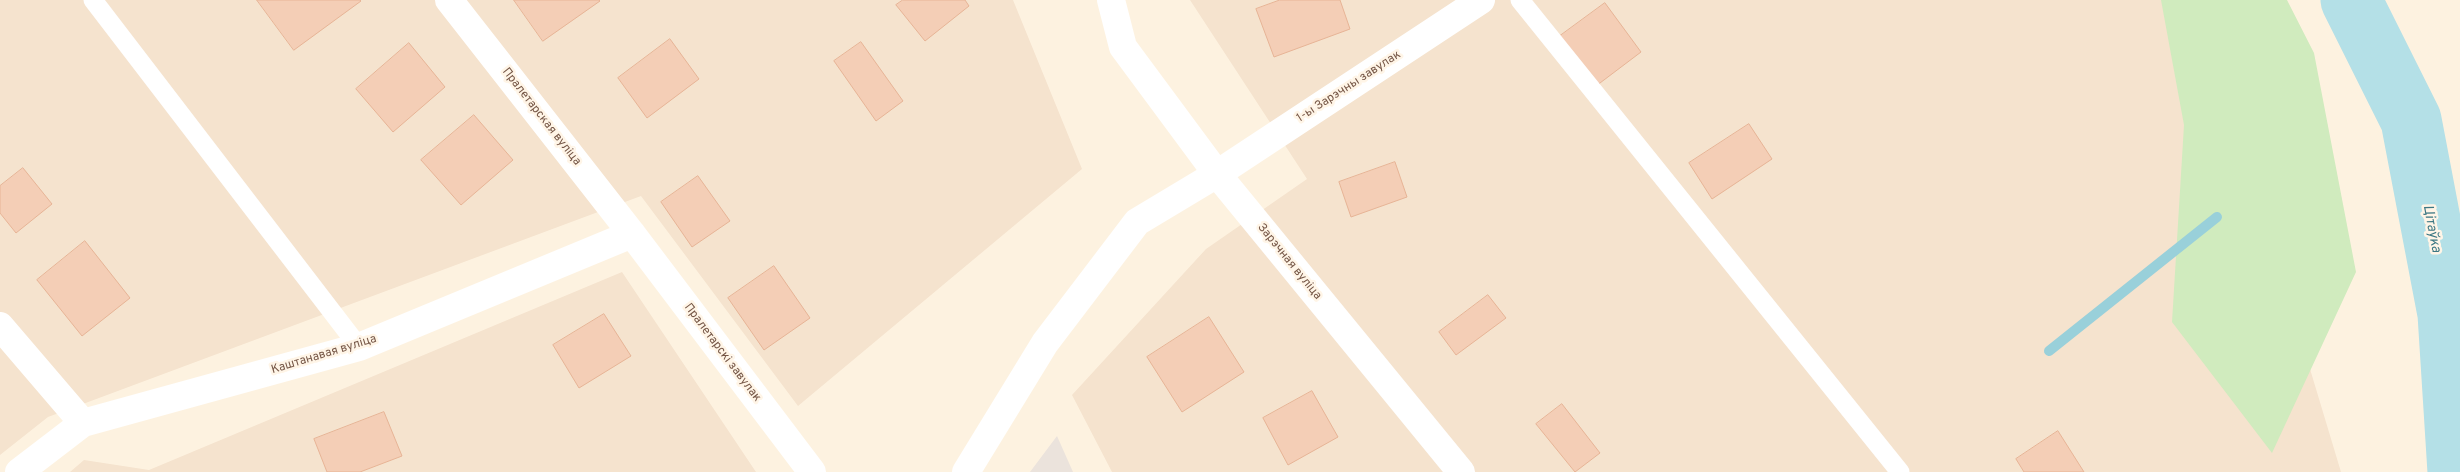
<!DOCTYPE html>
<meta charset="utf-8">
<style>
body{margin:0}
canvas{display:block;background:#fdf2e0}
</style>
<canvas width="2460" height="472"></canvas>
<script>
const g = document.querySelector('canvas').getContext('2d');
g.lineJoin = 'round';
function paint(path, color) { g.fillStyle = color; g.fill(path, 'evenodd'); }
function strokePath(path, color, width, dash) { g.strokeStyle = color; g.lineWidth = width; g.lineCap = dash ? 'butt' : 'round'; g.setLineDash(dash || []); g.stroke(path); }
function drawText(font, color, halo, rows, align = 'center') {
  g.font = font + ' Overpass,sans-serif'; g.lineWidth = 5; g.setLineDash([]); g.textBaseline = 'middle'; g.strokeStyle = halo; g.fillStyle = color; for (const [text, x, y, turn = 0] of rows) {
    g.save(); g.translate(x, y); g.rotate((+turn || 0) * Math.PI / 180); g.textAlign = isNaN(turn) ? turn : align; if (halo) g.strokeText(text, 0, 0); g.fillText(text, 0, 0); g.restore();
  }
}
const residential = new Path2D(`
 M0,0H1013L1082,169L798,406L641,196L48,417L0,455Z
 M1190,0H2199L2341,472H1112L1072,395L1206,249L1307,179Z
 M622,272L756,472H70L84,460L149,470Z`);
const industrial = new Path2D(`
 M1057,436L1073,472H1030Z`);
const green = new Path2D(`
 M2161,0H2287L2314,53L2356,272L2272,453L2172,322L2184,125Z`);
const stream = new Path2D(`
 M2049,351L2217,217`);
const river = new Path2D(`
 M2351,0L2411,120L2448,314L2458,472`);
const building = new Path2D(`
 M257,0H360L361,1L294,50Z
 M514,0H599L600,1L543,41Z
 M903,0H965L969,6L925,41L896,5Z
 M1280,0H1340L1350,29L1274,57L1256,9Z
 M1605,3L1641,52L1596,86L1560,36Z
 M670,39L699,79L647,118L618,78Z
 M861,42L903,101L876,121L834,61Z
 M409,43L445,87L393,132L356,89Z
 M474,115L513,160L461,205L421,160Z
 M1749,124L1772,159L1712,199L1689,163Z
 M1395,162L1407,197L1351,217L1339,182Z
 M23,168L52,204L16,233L0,213V186Z
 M698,176L730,221L692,247L661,202Z
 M85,241L130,298L82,336L37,280Z
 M774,266L810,318L764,350L728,298Z
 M1488,295L1506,318L1456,355L1439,332Z
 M604,314L631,356L579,388L553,345Z
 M1209,317L1244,372L1182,412L1147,357Z
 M1312,391L1338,437L1288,465L1263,418Z
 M1562,404L1600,453L1575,472L1536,424Z
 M384,412L402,456L360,472H327L314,439Z
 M2058,431L2084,472H2024L2016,459Z`);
const service = new Path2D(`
 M93,0L359,347
 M1520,0L1900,472`);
const minor = new Path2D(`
 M449,0L632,234L812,472
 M0,326L83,423
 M19,472L83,423L359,347L632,234
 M966,472L1045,343L1137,222L1217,174L1481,0`);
const secondary = new Path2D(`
 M1111,0L1123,47L1217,174L1461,472`);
const streetNames = [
 ["1-ы Зарэчны завулак",1349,87,-33],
 ["Пралетарская вуліца",541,117,52],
 ["Зарэчная вуліца",1289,262,51],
 ["Пралетарскі завулак",722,353,53],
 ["Каштанавая вуліца",324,355,-17]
];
const waterNames = [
 ["Цітаўка",2431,229,79]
];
paint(residential, '#f5e3ce');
paint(industrial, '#ebe3dc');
paint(green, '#d0ebbe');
strokePath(stream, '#99d0da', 10);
strokePath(river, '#b4e0e7', 61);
paint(building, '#f4ceb6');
strokePath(building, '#e7b496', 1);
strokePath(service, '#fff', 19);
strokePath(minor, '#fff', 28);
strokePath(secondary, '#fff', 28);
drawText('12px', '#755646', '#fff5e7', streetNames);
drawText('italic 14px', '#3c7783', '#fff5e7', waterNames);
</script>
